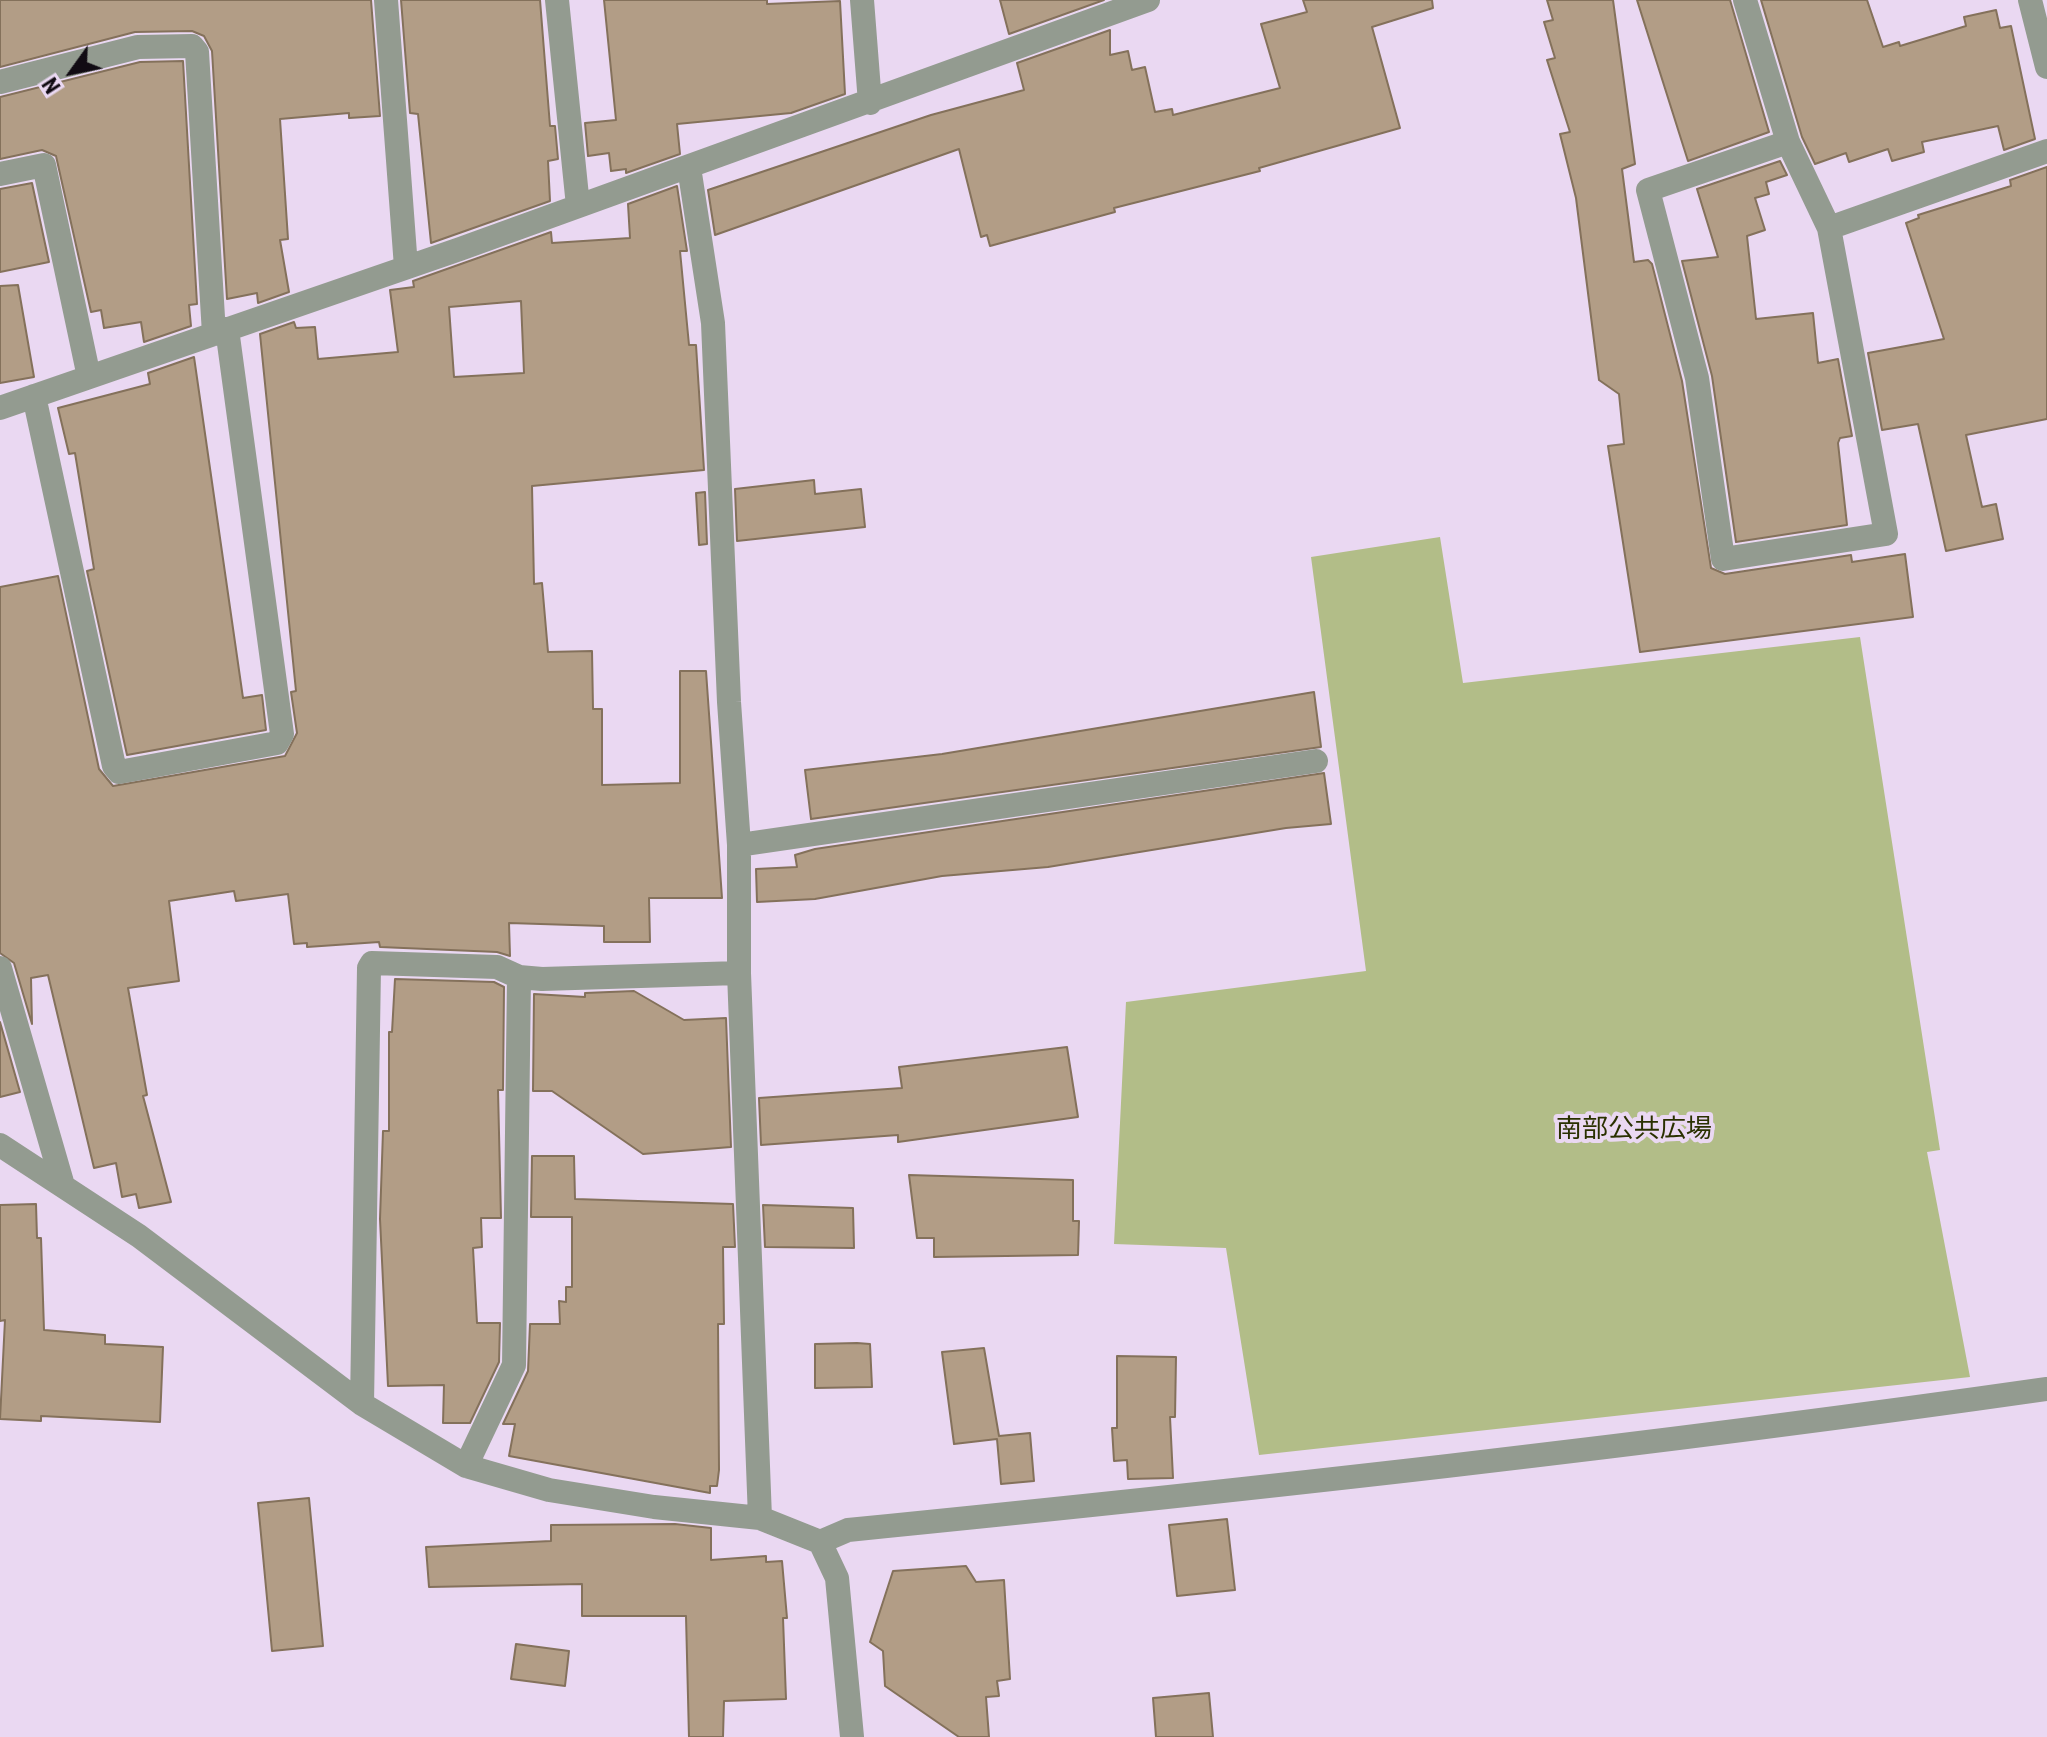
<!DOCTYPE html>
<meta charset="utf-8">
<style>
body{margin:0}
#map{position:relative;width:2047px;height:1737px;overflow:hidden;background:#ead8f2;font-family:"Roboto Condensed",sans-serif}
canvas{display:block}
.north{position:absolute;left:32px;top:32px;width:80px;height:80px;-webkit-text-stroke:6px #ead8f2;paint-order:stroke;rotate:237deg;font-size:22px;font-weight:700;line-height:32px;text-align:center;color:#110b13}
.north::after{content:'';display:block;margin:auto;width:28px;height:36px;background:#110b13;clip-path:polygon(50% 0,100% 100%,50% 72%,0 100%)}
</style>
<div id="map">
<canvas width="2047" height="1737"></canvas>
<div class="north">N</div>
</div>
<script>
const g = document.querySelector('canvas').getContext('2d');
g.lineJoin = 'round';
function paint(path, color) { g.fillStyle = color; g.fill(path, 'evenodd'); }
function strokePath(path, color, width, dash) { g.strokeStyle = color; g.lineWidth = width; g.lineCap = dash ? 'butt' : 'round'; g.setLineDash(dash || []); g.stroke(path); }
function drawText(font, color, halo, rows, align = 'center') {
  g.font = font + ' "Roboto Condensed","Noto Sans JP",sans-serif'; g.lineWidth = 8; g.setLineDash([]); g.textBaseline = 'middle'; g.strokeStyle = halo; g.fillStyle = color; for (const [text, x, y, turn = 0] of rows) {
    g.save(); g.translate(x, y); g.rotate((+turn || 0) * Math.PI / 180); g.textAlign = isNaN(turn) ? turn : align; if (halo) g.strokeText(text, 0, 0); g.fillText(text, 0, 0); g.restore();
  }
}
const green = new Path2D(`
 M1440,537L1463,683L1860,637L1940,1150L1927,1152L1970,1377L1259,1455L1226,1248L1114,1244L1126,1002L1366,971L1311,557Z`);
const building = new Path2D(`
 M0,0H371L380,116L349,118V113L280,119L288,239L280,240L289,292L258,303L257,293L227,299L212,51L204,36L192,31L135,32L0,67Z
 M401,0H540L550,126H555L558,159L548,161L550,201L431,243L418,114L410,113Z
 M604,0H767V4L840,1L845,94L791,113L677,124L680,154L626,173V169L611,171L609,153L588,156L585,123L616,120Z
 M1000,0H1104L1009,34Z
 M1303,0H1432L1433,8L1372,27L1400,128L1259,168L1260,171L1114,208L1115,212L990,246L987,235L981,237L959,149L715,235L708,190L931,115L1024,90L1017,63L1110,30V55L1128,51L1132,70L1145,67L1155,112L1172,109L1173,115L1280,88L1261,24L1307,12Z
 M1547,0H1613L1635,164L1622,169L1634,262L1648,260L1652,264L1682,381L1711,568L1725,574L1851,555L1852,562L1905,554L1913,617L1640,652L1608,446L1624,444L1619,394L1599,380L1576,198L1560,134L1570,132L1547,60L1555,58L1544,22L1553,20Z
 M1637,0H1730L1769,132L1688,161Z
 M1761,0H1867L1883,47L1899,42L1900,46L1966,26L1964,17L1996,10L2000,28L2011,26L2035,139L2004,150L1998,126L1922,142L1924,152L1892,161L1888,149L1849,162L1846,153L1815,164L1802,137Z
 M183,61L197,304L189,305L191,326L144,342L141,322L104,328L101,310L91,312L56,156L42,150L0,159V97L140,62Z
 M1780,161L1787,175L1766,182L1769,194L1755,198L1765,230L1747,236L1756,319L1813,313L1818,363L1838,359L1852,436L1840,438L1838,443L1847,525L1736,542L1712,376L1682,261L1718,257L1697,189Z
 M2047,167V419L1966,435L1982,507L1996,504L2003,539L1946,551L1918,424L1882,430L1868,353L1944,339L1906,223L1919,218L1918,215L2011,186L2010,180Z
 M32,183L49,262L0,272V189Z
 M677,186L687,251H680L689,345H696L704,470L532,486L534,584L542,583L548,652L592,651L593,709H602V785L680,783V671H706L722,898H649L650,942H604V926L509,923L510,956L497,952L380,947L379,942L307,947V943L294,944L288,894L236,901L234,891L169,901L179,981L128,988L147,1095L143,1096L171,1202L139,1208L136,1194L122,1197L116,1163L94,1168L48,975L31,978L32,1024L14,963L0,953V587L58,576L99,769L113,786L285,756L297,733L291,692L296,691L260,334L294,322L296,328L315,327L318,359L398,352L390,290L414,287L413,281L551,232L552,243L630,238L628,204ZM521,301L524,373L454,377L449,307Z
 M18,285L34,377L0,383V286Z
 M194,357L243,698L262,695L266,730L127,755L87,571L94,569L75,453L69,454L58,408L150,384L148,373Z
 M814,480L815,494L861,489L865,527L737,541L735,489Z
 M705,492L707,544L699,545L696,493Z
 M1314,692L1321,747L811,819L805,770L942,754Z
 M1324,773L1331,824L1286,828L1048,867L942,876L815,899L757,902L756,869L797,867L795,855L815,849Z
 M395,979L494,982L504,987L503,1090H498L501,1218H481L482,1247L473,1248L477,1323H500L499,1362L470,1423H443L444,1385L388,1386L380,1219L383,1131H389V1032H392Z
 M634,991L684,1020L726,1018L731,1147L643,1154L552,1091H533L534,994L585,997V993Z
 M0,1022L20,1092L0,1097Z
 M1067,1047L1078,1117L898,1142V1135L761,1145L759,1098L902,1088L899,1067Z
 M532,1156H574L575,1199L733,1204L735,1247H723L724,1324H718L719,1470L717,1486H710V1493L509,1456L515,1424H503L528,1371L530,1324H560L559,1301L566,1302V1287H572V1217H531Z
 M909,1175L1073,1180V1221H1079L1078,1255L934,1257V1238H917Z
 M36,1204L37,1238H41L44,1330L105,1335V1344L163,1347L160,1422L41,1416V1421L0,1419L5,1320L0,1321V1205Z
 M763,1205L853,1208L854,1248L765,1247Z
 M857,1343L870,1344L872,1387L815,1388V1344Z
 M984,1348L999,1436L1030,1433L1034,1481L1001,1484L997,1439L954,1444L942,1352Z
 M1117,1356L1176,1357L1175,1417H1170L1173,1478L1128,1479L1127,1460L1114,1461L1112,1428H1117Z
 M309,1498L323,1646L272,1651L258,1503Z
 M1227,1519L1235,1590L1177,1596L1169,1525Z
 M675,1524L711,1528V1560L766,1556V1562L782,1561L787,1618H783L786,1699L724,1701L723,1737H689L686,1616H582V1584L429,1587L426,1547L551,1541V1525Z
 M966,1566L976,1582L1004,1580L1010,1679L997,1681L999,1696L986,1697L989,1737H959L885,1686L883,1651L870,1642L893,1571Z
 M516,1644L569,1651L565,1686L511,1679Z
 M1209,1693L1213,1737H1156L1153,1698Z`);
const minor = new Path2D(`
 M386,0L406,267
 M557,0L578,206
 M862,0L870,103
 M1745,0L1788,142L1829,228L1886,534L1723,559L1697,378L1648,190L1788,142
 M2030,0L2047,67
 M0,82L138,47L192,46L197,52L214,334
 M689,167L713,323L729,702L739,845V973L760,1518
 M0,174L44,165L89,377
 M1829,228L2047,151
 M34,396L114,766L119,772L277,743L282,734L227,329
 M0,408L460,249L1148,0
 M739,845L1316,761
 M0,968L62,1182
 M0,1145L139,1236L362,1404L466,1466L549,1490L654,1507L760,1518L820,1542L837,1578L852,1737
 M362,1404L369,968L372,963L497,967L519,977L542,979L739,973
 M466,1466L514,1365L519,977
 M820,1542L848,1530C1249,1490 1648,1446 2047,1389`);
const parkNames = [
 ["南部公共広場",1634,1130]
];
paint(green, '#b2bd88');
paint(building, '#b29d86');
strokePath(building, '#84715b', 2);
strokePath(minor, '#939b90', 24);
drawText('26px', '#2a3000', '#ead8f2', parkNames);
</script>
